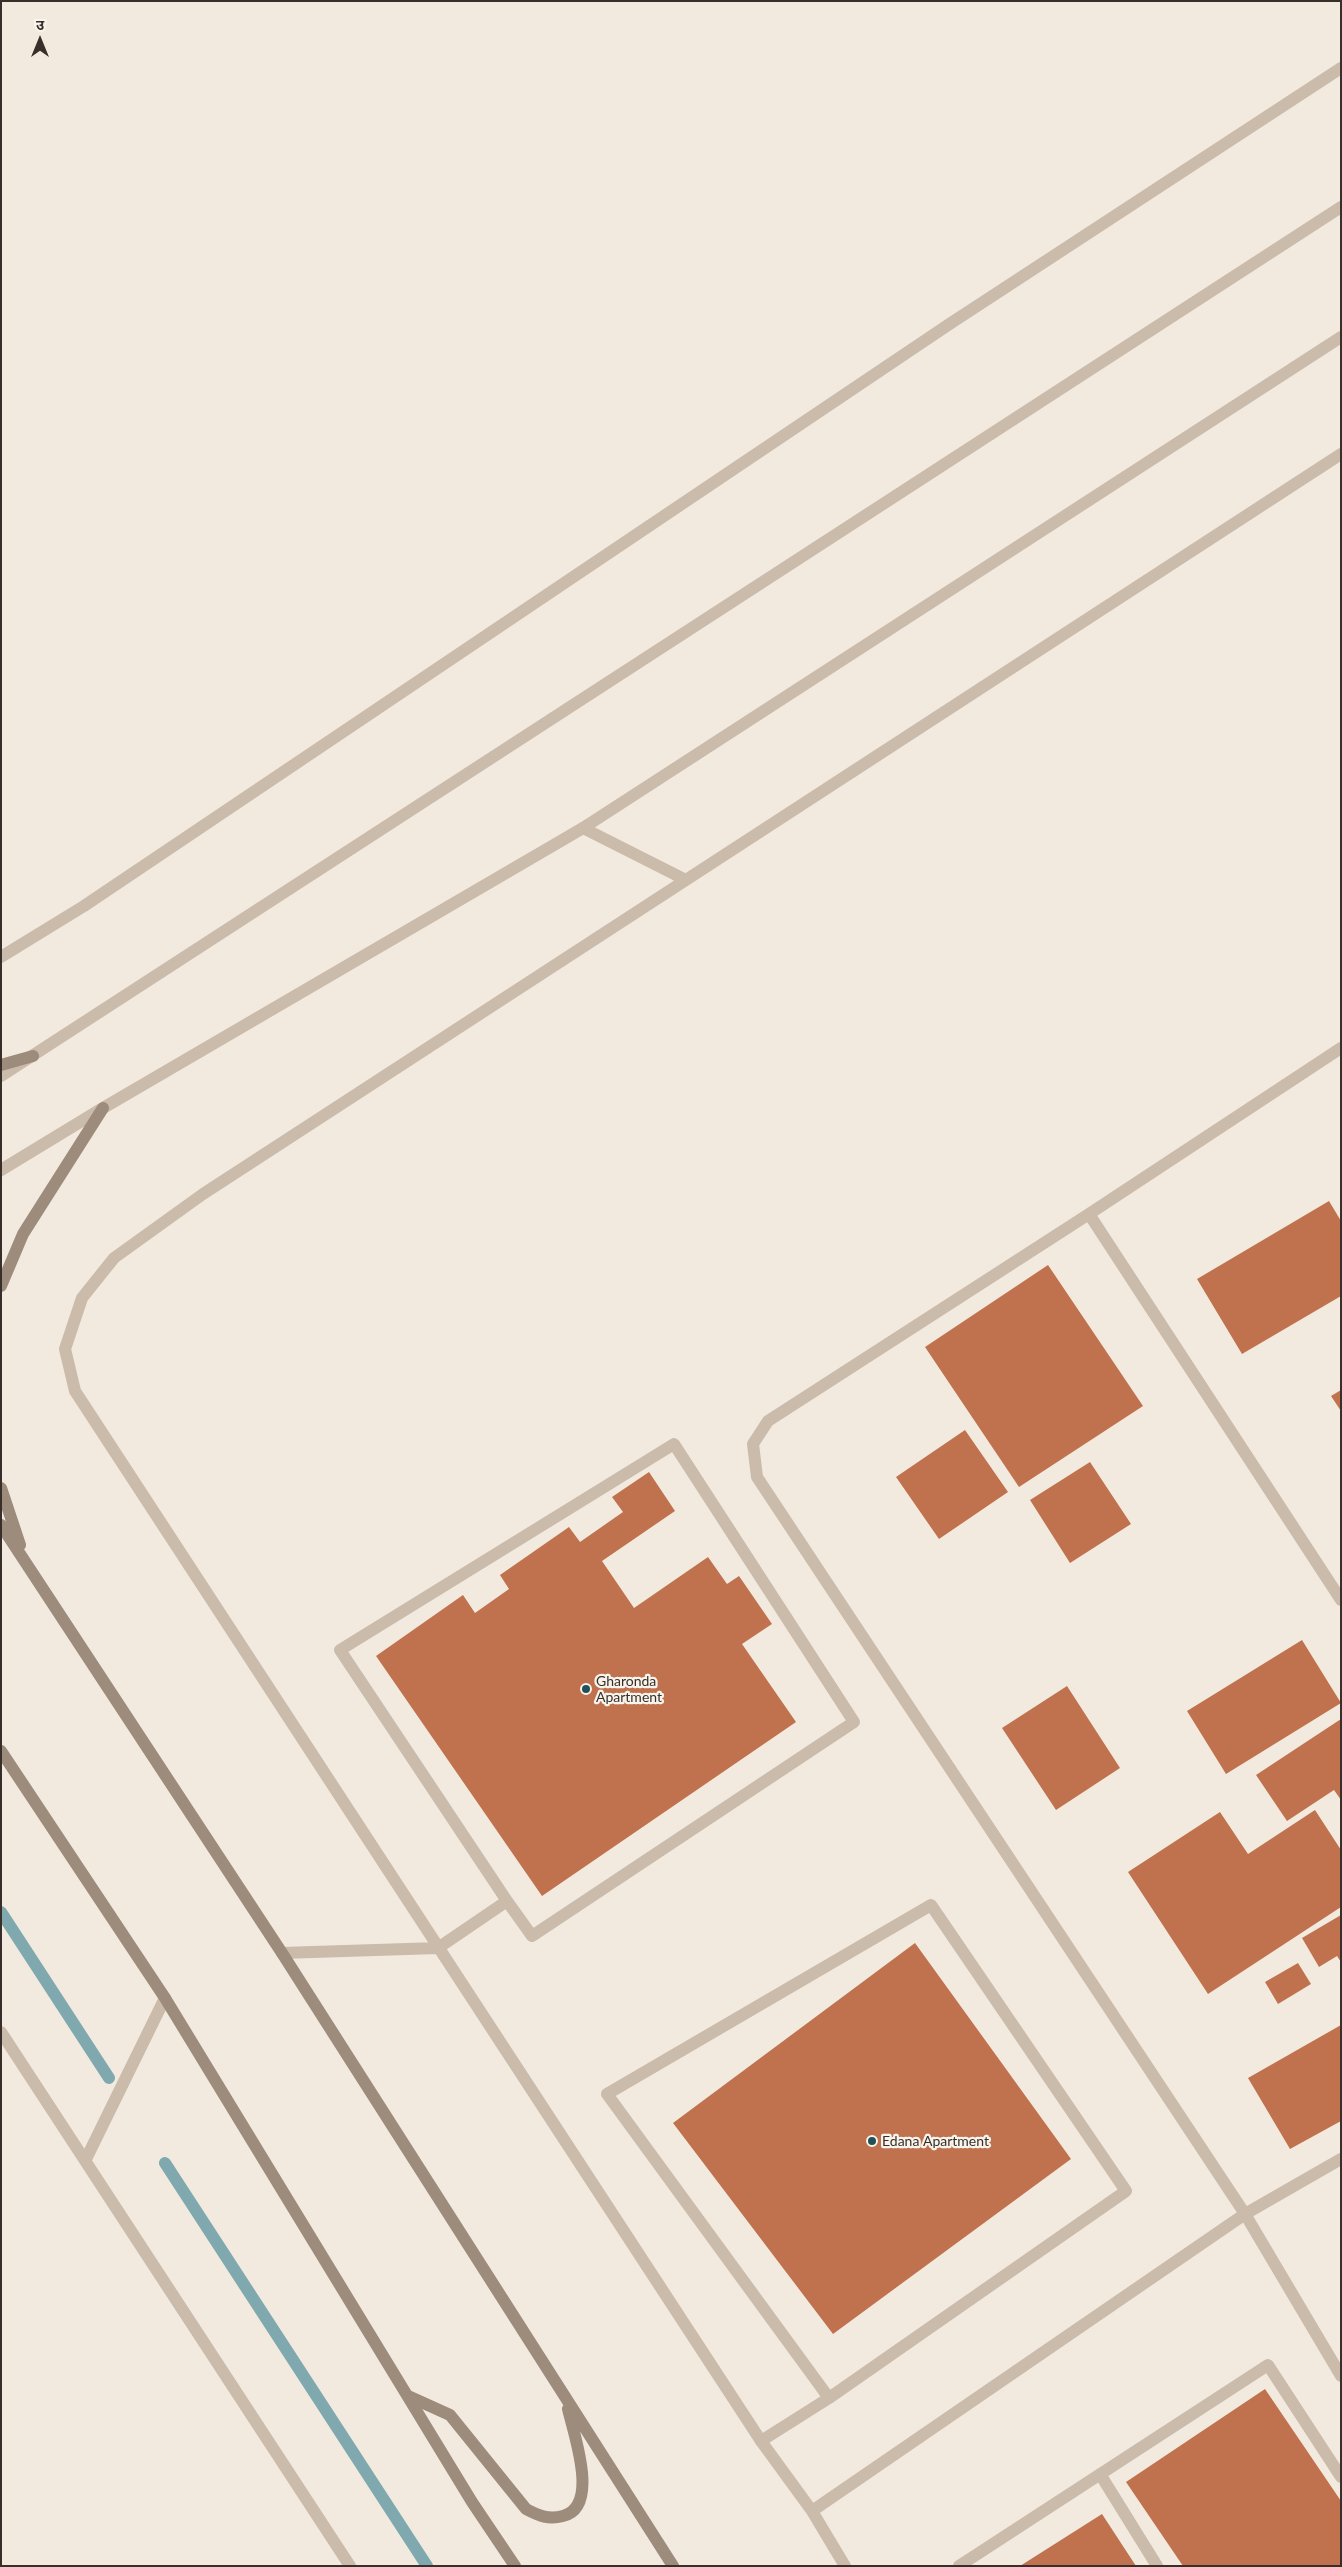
<!DOCTYPE html>
<meta charset="utf-8">
<style>
body{margin:0}
#map{position:relative;width:1342px;height:2567px;overflow:hidden;background:#f2eadf;font-family:Lato,"Noto Sans Devanagari",sans-serif}
canvas{display:block}
.frame{position:absolute;inset:0;border:2px solid #382f2a;pointer-events:none}
.north{position:absolute;left:15px;top:15px;width:50px;height:50px;-webkit-text-stroke:4px #f9f4eb;paint-order:stroke;rotate:0deg;font-size:14px;font-weight:700;line-height:20px;text-align:center;color:#382f2a}
.north::after{content:'';display:block;margin:auto;width:18px;height:22px;background:#382f2a;clip-path:polygon(50% 0,100% 100%,50% 72%,0 100%)}
</style>
<div id="map">
<canvas width="1342" height="2567"></canvas>
<div class="frame"></div>
<div class="north">उ</div>
</div>
<script>
const g = document.querySelector('canvas').getContext('2d');
g.lineJoin = 'round';
function strokePath(path, color, width, dash) { g.strokeStyle = color; g.lineWidth = width; g.lineCap = dash ? 'butt' : 'round'; g.setLineDash(dash || []); g.stroke(path); }
function paint(path, color) { g.fillStyle = color; g.fill(path, 'evenodd'); }
function drawText(font, color, halo, rows, align = 'center') {
  g.font = font + ' Lato,sans-serif'; g.lineWidth = 4.5; g.setLineDash([]); g.textBaseline = 'middle'; g.strokeStyle = halo; g.fillStyle = color; for (const [text, x, y, turn = 0] of rows) {
    g.save(); g.translate(x, y); g.rotate((+turn || 0) * Math.PI / 180); g.textAlign = isNaN(turn) ? turn : align; if (halo) g.strokeText(text, 0, 0); g.fillText(text, 0, 0); g.restore();
  }
}
const stream = new Path2D(`
 M1,1912L109,2078
 M165,2163L427,2566`);
const building = new Path2D(`
 M1329,1201L1341,1221V1296L1242,1354L1197,1279Z
 M1048,1265L1143,1406L1019,1487L925,1347Z
 M1341,1390V1411L1331,1396Z
 M965,1430L1008,1492L939,1539L896,1477Z
 M1090,1462L1131,1524L1070,1563L1030,1500Z
 M649,1472L675,1511L602,1561L634,1608L708,1557L727,1584L739,1576L772,1624L742,1644L796,1722L542,1896L376,1656L463,1595L475,1613L509,1589L500,1575L569,1527L580,1542L623,1512L612,1497Z
 M1302,1640L1341,1703L1226,1774L1187,1711Z
 M1067,1686L1120,1768L1056,1810L1002,1728Z
 M1341,1719V1800L1334,1790L1287,1821L1256,1775Z
 M1315,1810L1341,1850V1907L1208,1994L1128,1872L1220,1812L1248,1854Z
 M1341,1915V1962L1337,1956L1319,1967L1302,1938Z
 M915,1943L1071,2159L833,2334L673,2123Z
 M1298,1963L1311,1984L1278,2004L1265,1982Z
 M1341,2025V2121L1290,2149L1248,2078Z
 M1265,2389L1341,2501V2566H1183L1126,2482Z
 M1102,2514L1136,2566H1020Z`);
const service = new Path2D(`
 M438,1948L507,1901L340,1650L674,1444L854,1722L532,1936L507,1901
 M761,2441L829,2398L1126,2191L931,1905L607,2094L829,2398`);
const minor = new Path2D(`
 M583,828L686,880
 M1,957L84,906L948,325L1341,68
 M1341,1048L1089,1214L768,1421L753,1444L757,1477L1245,2214L1341,2376
 M1089,1214L1341,1600
 M282,1953L438,1948
 M1100,2474L1157,2566
 M812,2511L1245,2214L1341,2159
 M845,2566L812,2511L761,2441L75,1391L65,1349L82,1298L114,1258L203,1194L1341,454
 M959,2566L1268,2365L1341,2477`);
const tertiary = new Path2D(`
 M1,1076L1341,207
 M1,1170L103,1108L583,828L1341,337
 M1,2032L350,2566
 M86,2159L165,1998`);
const secondary = new Path2D(`
 M1,1065L33,1056
 M1,1286L23,1234L103,1108
 M1,1488L20,1545
 M1,1525L282,1953L673,2566
 M1,1751L165,1998L472,2502L515,2566
 M408,2396L450,2415L526,2509C539,2516 549,2520 563,2516C600,2507 574,2435 568,2409`);
const markers = [
 [586,1689,5,"#215058"],
 [872,2141,5,"#215058"]
];
const poiNames = [
 ["Gharonda",596,1681],
 ["Apartment",596,1697],
 ["Edana Apartment",882,2141]
];
strokePath(stream, '#7fa9ae', 12);
paint(building, '#c0724e');
strokePath(service, '#cabbab', 12);
strokePath(minor, '#cabbab', 12);
strokePath(tertiary, '#cabbab', 12);
strokePath(secondary, '#9d8b7c', 12);
for (const [x, y, r, color] of markers) { const dot = new Path2D(); dot.arc(x, y, r, 0, 2 * Math.PI); g.fillStyle = color; g.fill(dot); strokePath(dot, '#f9f4eb', 2); }
drawText('14px', '#382f2a', '#f9f4eb', poiNames, 'left');
</script>
